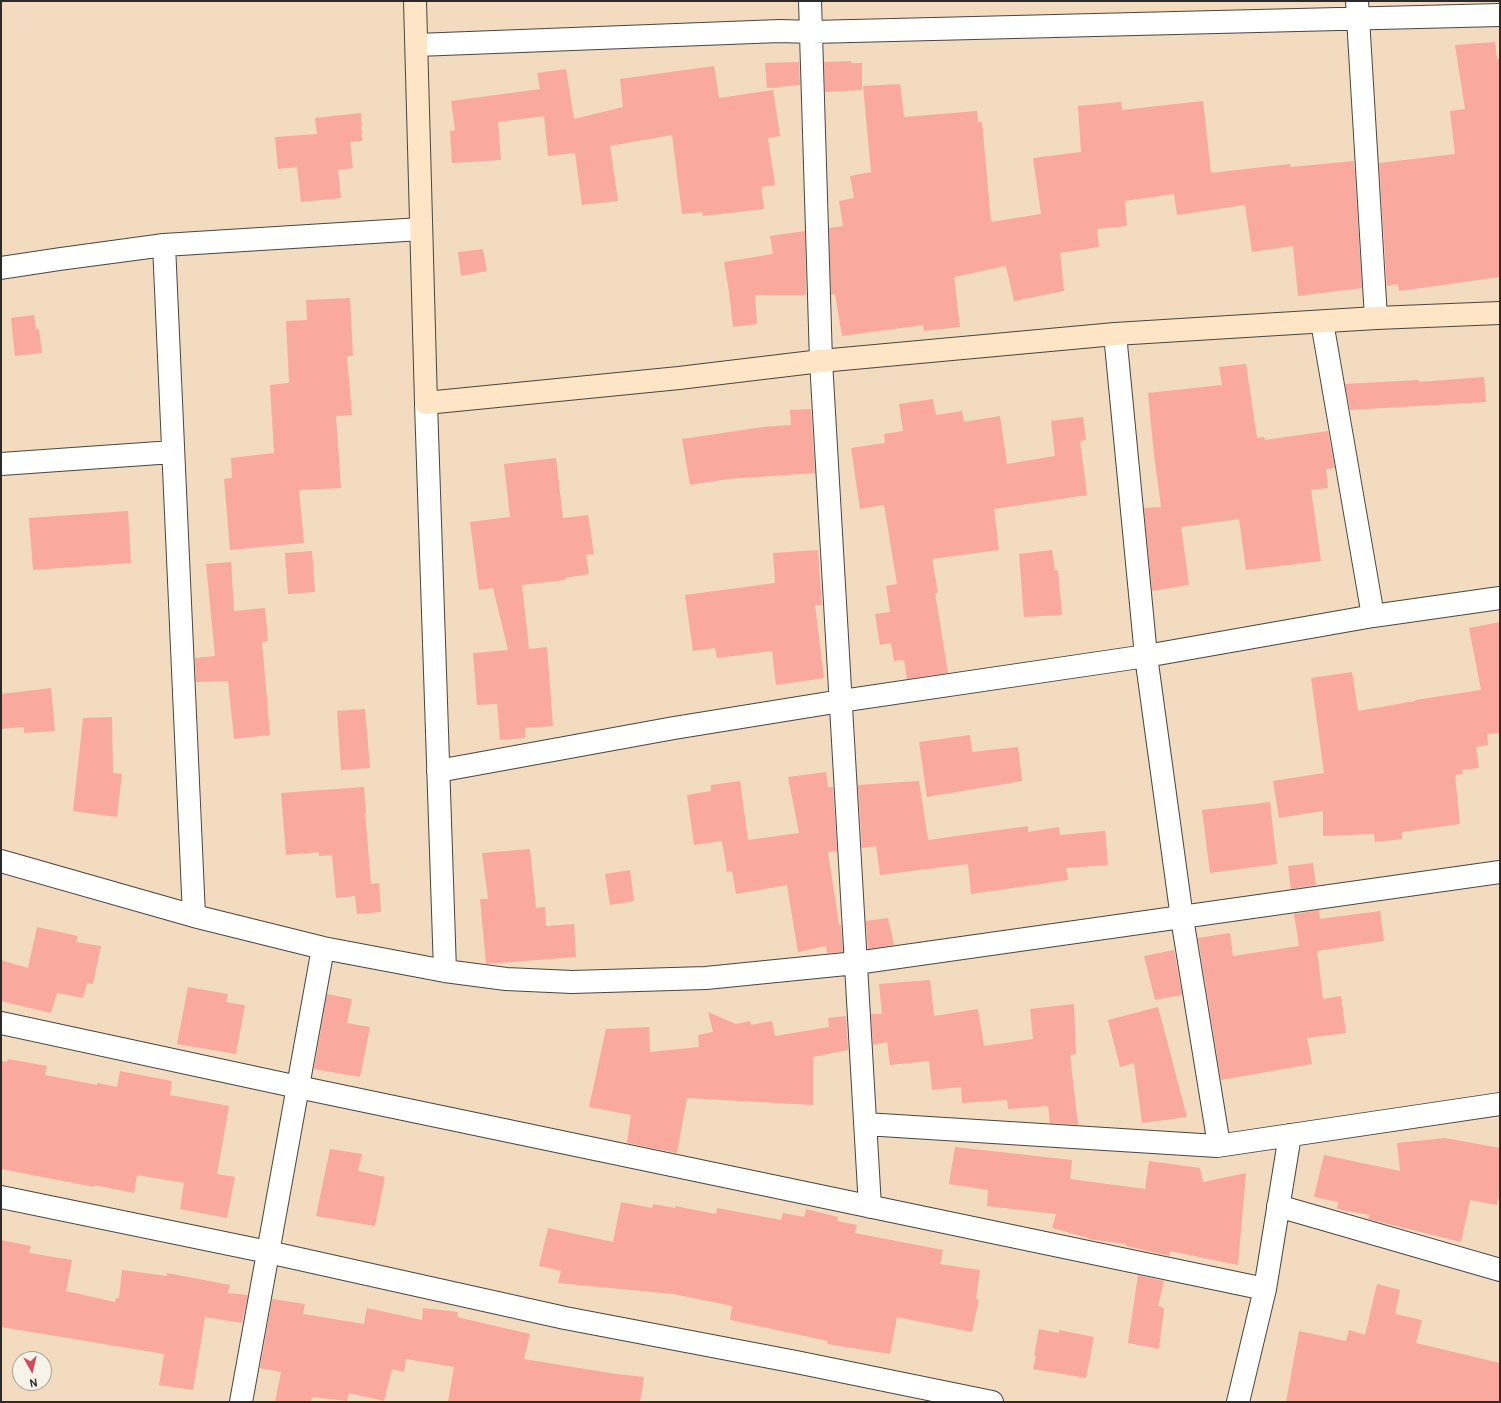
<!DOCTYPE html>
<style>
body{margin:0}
#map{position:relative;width:1501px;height:1403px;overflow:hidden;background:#f3dbbf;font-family:Pangolin,sans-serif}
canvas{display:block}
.frame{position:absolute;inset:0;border:2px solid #2b2b2b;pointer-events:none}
.north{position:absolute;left:12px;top:1351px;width:40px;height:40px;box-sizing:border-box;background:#f7f3e8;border:1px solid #a5a39c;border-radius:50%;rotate:172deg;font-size:11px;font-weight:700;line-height:16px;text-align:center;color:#2b2b2b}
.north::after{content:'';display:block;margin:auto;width:14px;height:18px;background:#d1495b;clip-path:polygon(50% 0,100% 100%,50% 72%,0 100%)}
</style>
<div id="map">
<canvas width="1501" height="1403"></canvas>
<div class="frame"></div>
<div class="north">N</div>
</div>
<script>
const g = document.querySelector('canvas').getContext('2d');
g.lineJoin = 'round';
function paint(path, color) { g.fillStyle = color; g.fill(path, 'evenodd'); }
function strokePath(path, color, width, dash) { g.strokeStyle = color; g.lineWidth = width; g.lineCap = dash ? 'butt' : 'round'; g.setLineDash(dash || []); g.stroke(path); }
const building = new Path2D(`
 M1495,42L1497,59L1500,58V277L1399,291L1398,284L1387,286L1379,163L1455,154L1450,111L1465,109L1455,45Z
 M851,61V63H862V90L825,92L824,62Z
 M799,62L800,85L767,88L765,63Z
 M714,66L719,98L773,90L780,136L768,138L775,185L761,187L764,209L703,216L702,212L682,214L672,135L610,146L618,201L582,205L575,153L548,156L544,116L498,122L501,160L452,163L450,131L455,130L451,101L540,89L537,73L566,69L574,119L623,107L620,79Z
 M900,84L904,117L977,111L978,122H982L991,222L1041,214L1033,158L1081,152L1078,106L1121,102L1122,110L1203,101L1211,173L1290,164L1291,167L1354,161L1362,288L1298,296L1293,246L1252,252L1245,205L1177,215L1174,194L1125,201L1127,226L1097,229L1099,247L1060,253L1064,291L1014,301L1006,266L954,277L960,327L924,331L923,325L842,336L835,294L831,295L829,228L843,226L839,201L854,198L850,176L871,172L863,86Z
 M361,113L362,141L350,142L353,168L338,170L341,198L301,202L297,167L278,169L275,137L317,134L315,118Z
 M805,231L806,295H755L757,324L733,327L729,292L724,262L773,254L770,236Z
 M483,249L487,271L461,276L458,252Z
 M350,298L353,356H347L352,415L336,416L341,488L299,490L304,543L230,550L224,479L232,478L231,458L274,453L270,385L288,383L289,382L286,321L307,320L306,300Z
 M34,315L36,329H39L42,353L15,356L11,318Z
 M1246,364L1257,438L1264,437L1265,440L1328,431L1335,468L1326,469L1328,488L1311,490L1321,561L1246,570L1239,519L1181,527L1189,585L1152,591L1144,508L1161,507L1154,455L1148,393L1222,385L1219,367Z
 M1484,377L1486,402L1350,410L1345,384L1419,380V382Z
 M933,399L936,415L962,411L964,422L1000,416L1007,464L1055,456L1051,421L1083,417L1086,440L1080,441L1087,495L994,509L999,550L932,559L938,593H935L948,673L907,679L904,660L894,661L891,643L880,645L875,614L890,612L886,586L897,584L884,505L860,509L851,448L885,443L884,434L903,431L899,404Z
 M811,409L815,473L728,479L690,485L682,439L763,427L791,425L790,410Z
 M556,458L563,518L588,515L594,554L586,555L589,574L565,578V580L522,585L529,649L547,647L553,726L525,728V738L500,740L497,704L477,705L473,653L508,650L493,588L479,590L470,522L510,517L504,464Z
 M128,511L131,563L33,570L29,518Z
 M818,550L822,605H815L824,678L776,685L772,651L717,658L715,648L693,651L685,595L775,583L773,553Z
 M1052,550L1055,571L1058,570L1062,615L1024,617L1019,554Z
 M312,551L315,592L288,594L285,553Z
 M231,562L234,611L265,608L268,641L262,642L270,735L234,739L228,681L196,682L195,658L215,656L206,564Z
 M1500,622V733L1487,734L1488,745L1476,747L1479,768L1462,770L1463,774L1455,775L1460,824L1402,832V839L1375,842L1374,834L1323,836V811L1279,818L1273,781L1324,773L1311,678L1352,672L1358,711L1415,701V700L1481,690L1469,628Z
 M51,688L55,731L24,733V727L1,729V694Z
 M365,709L370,768L341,770L337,711Z
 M112,717L113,773L122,774L117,817L73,811L83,718Z
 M970,735L972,752L1018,747L1022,781L927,797L919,742Z
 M826,772L828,787H833L837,851L828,852L839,925H841L843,952L827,953L826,946L798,952L787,885L736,894L732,871L727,872L722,841L694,845L687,795L711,791V785L740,781L748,840L799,833L788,777Z
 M919,781L928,840L1028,826V832L1059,827L1060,835L1105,831L1108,865L1066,868L1068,880L971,894L968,864L880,875L876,846L862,848L858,785Z
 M364,787L366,813H365L371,884L379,883L381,912L357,914L355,896L336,898L332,855L319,856V852L286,855L281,793Z
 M1270,802L1277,864L1210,873L1202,810Z
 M530,849L536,908L545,907L546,926L574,924L576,957L486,964L480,899H488L482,853Z
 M1313,863L1316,885L1291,889L1288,866Z
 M630,870L634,901L610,905L605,874Z
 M1319,910L1320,919L1380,911L1384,941L1317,951L1323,999L1341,996L1346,1033L1307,1038L1312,1064L1221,1080L1198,938L1230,933L1233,956L1299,946L1294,914Z
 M888,918L894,945L868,949L866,921Z
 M37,927L78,936L76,942L101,946L93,984L87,983L83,998L57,993L51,1013L1,1001V960L28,968Z
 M1174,950L1182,995L1155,1000L1144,956Z
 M930,980L934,1016L978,1009L984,1046L1033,1039L1030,1009L1074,1004L1076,1054L1070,1055L1078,1125L1050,1123L1048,1106L1008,1109L1007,1100L962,1103L961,1087L932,1090L929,1061L890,1065L887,1042L873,1045L871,1014H882L879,984Z
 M188,987L228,994L226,1002L245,1005L236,1054L177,1044Z
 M327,994L352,999L347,1023L370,1027L360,1077L314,1069Z
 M1158,1007L1187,1117L1142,1123L1134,1063L1120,1067L1108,1020Z
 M708,1012L736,1024L750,1021L751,1025L772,1021L775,1036L829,1027L828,1018L846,1016L848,1050L813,1057V1105L687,1098L677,1153L627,1143L631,1115L589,1107L606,1029L649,1027L650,1052L699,1047L698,1035L713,1032Z
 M8,1059L47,1066L45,1075L97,1085V1083L117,1087L120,1071L172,1081L170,1095L229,1106L217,1174L235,1177L227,1218L180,1209L184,1183L137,1175L134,1193L94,1185V1187L1,1169V1061L7,1062Z
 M1445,1138L1500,1148V1191L1497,1205L1470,1200L1461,1242L1368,1219L1370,1215L1337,1209L1338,1202L1314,1197L1324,1155L1400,1171L1397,1143Z
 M955,1147L1072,1160L1070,1179L1145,1189L1149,1161L1200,1168L1203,1182L1246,1173L1238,1265L1170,1251L1169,1256L1126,1246V1244L1088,1239L1089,1238L1052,1228L1056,1214L987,1206L988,1190L949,1184Z
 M330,1149L362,1154L358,1171L385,1177L375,1226L316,1216Z
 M621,1202L652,1208L653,1204L675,1208V1206L716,1214L717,1208L781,1220L783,1213L804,1217L806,1209L838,1217L837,1221L857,1225L855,1233L943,1250L940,1264L980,1270L976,1299H979L972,1332L897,1317L890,1354L827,1344L828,1341L730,1320L732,1306L673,1294L558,1283L561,1271L539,1266L548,1228L613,1242Z
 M1,1240L31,1246L29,1253L72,1260L66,1291L115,1302L116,1298H119L122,1270L167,1276V1273L230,1285L228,1293L248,1295L242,1323L205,1317L193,1390L159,1385L164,1354L1,1327Z
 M1138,1275L1164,1281L1158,1306L1164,1308L1159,1349L1128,1343Z
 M1377,1284L1400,1290L1395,1314L1422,1320L1416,1343L1500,1363V1402H1286L1299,1331L1346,1341L1349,1330L1365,1335Z
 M272,1299L305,1304L303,1314L364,1324L367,1308L422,1320L423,1308L458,1312L457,1317L530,1334L524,1359L616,1374L644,1377L640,1402H448L454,1367L406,1359L404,1372L392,1369L384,1401L349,1393L347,1401L312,1397L311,1402H275L281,1372L260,1368Z
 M1039,1329L1059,1333V1330L1094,1337L1086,1378L1033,1369L1036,1356H1034Z`);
const street = new Path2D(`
 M810,1L821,361L870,1207
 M1357,1L1376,318
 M417,45L780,31L812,32L1500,15
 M164,245L194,916
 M1,268L60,259L164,245L421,229
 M1322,322L1373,616
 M1115,334L1146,656L1182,918L1219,1145
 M426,403L445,971
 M1,464L173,452
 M438,771L674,728L841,701L1146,656L1373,616L1500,598
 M1,861L194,916L323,948L445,971L506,979L572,982L706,978L856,963L1500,872
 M1,1023L298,1087L1265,1289
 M865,1124L1217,1146L1500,1104
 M1,1197L268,1252L565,1318L796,1362L992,1402
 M1278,1206L1500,1270
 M241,1402L323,948
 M1238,1402L1265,1289L1290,1135`);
const secondary = new Path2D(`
 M415,1L426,403L679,378L821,361L1115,334L1376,318L1500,313`);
paint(building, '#faa99f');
strokePath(street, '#494541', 24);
strokePath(secondary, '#494541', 24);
strokePath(street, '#fff', 22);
strokePath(secondary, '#fde5c5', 22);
</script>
